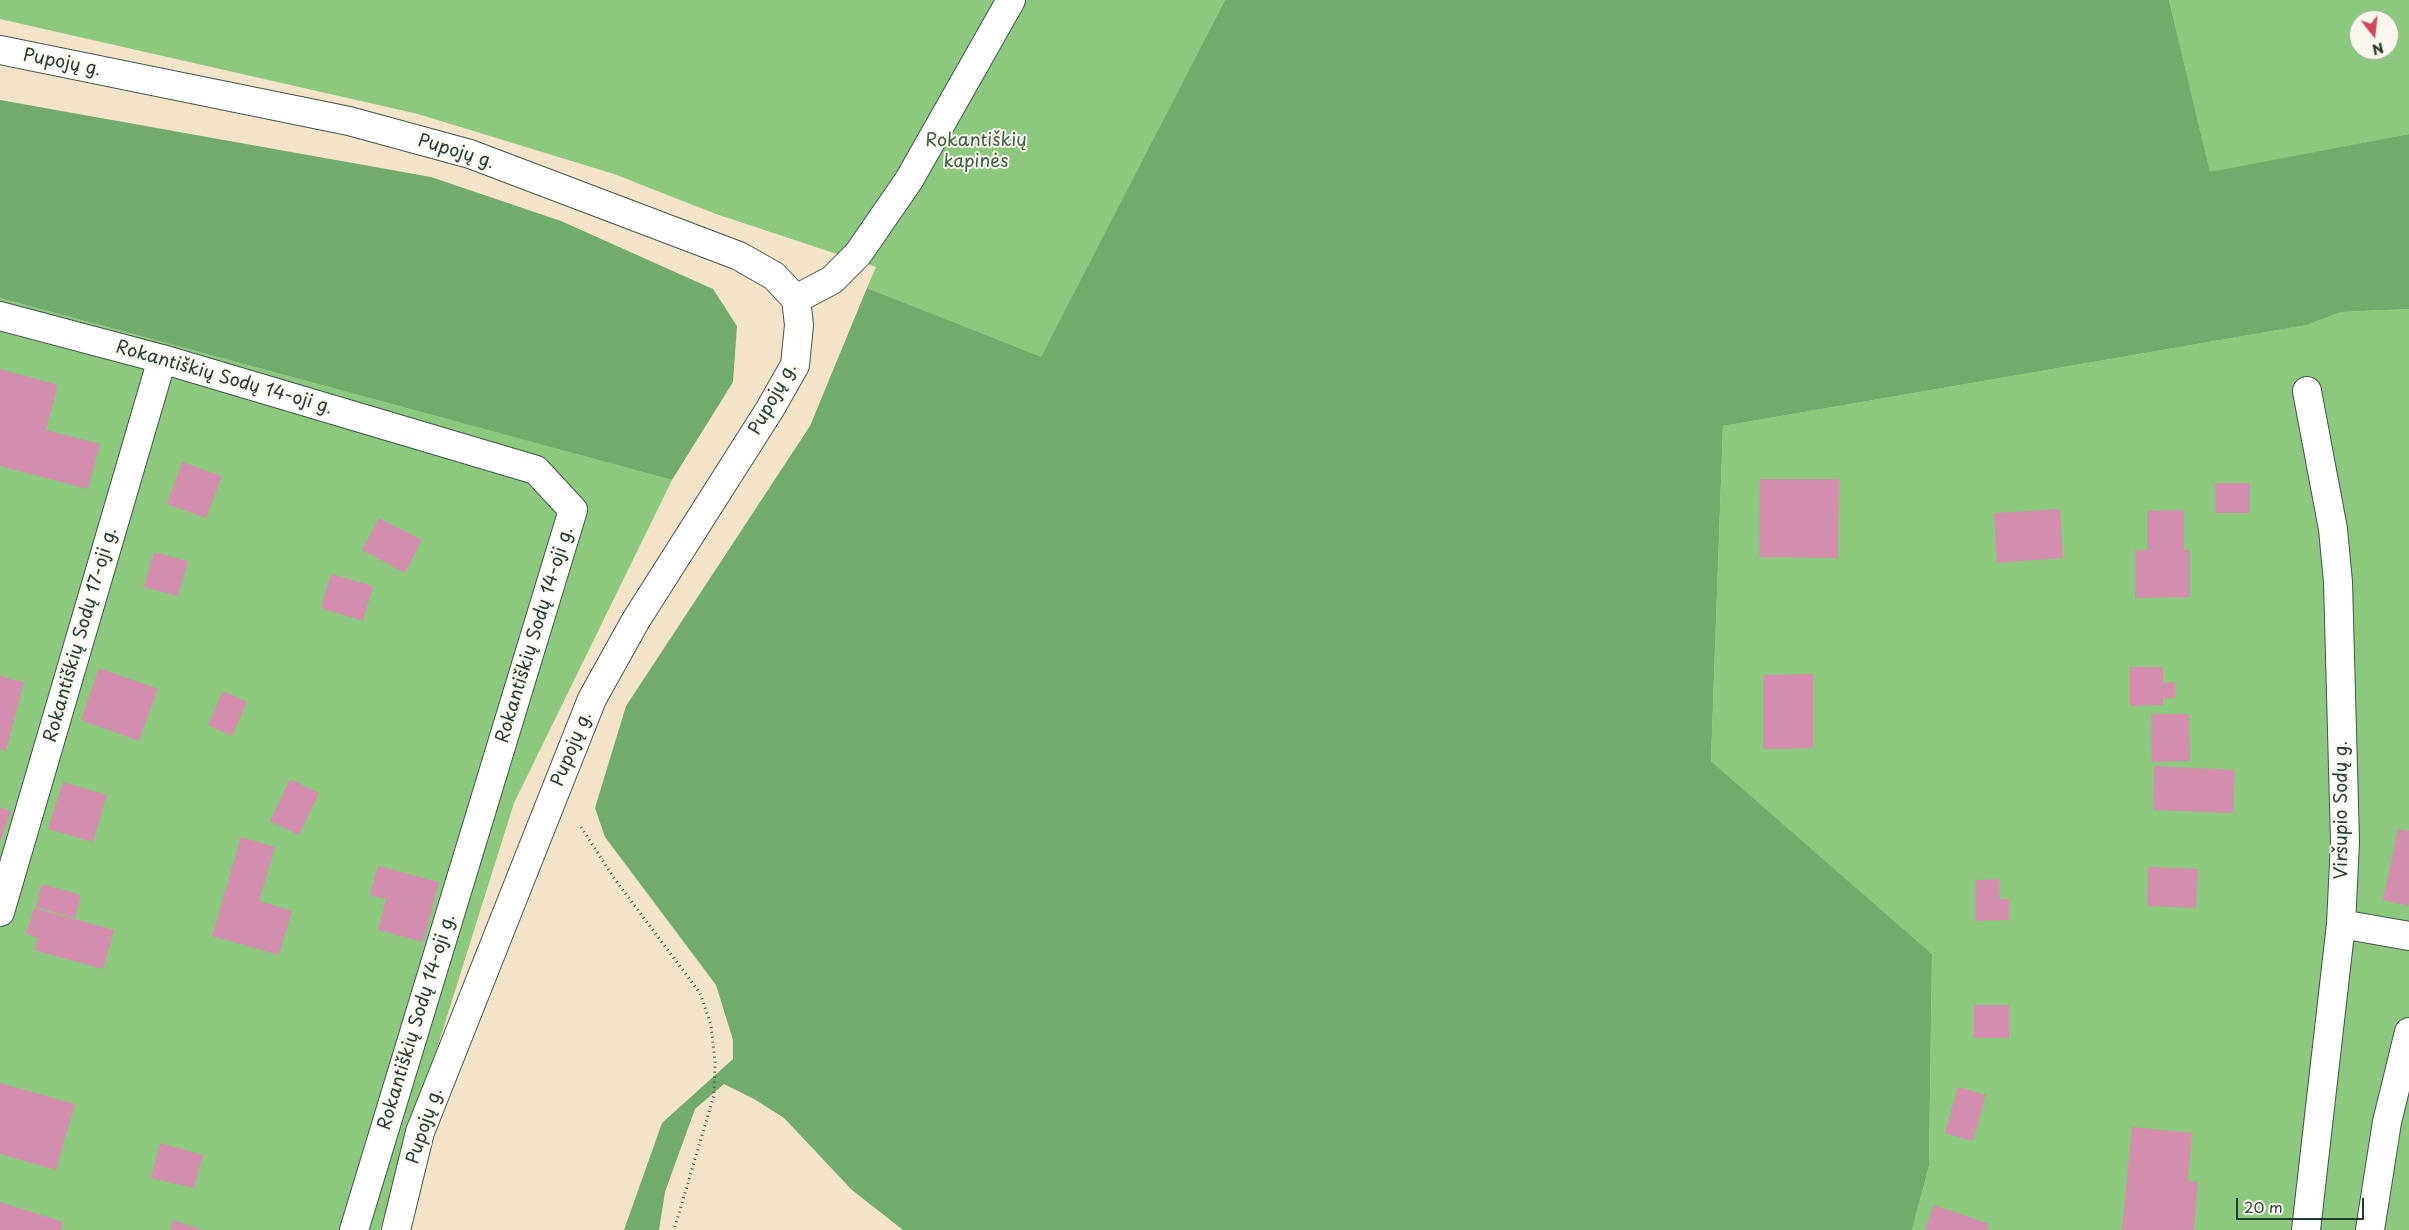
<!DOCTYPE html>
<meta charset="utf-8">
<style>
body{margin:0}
#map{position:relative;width:2409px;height:1230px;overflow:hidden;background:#f3e3c8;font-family:"Playpen Sans",sans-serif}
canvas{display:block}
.north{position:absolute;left:2349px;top:10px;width:50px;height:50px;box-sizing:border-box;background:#fbf7ec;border:1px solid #a3ada2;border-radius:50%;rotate:164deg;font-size:14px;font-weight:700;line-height:20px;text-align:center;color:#1f3d34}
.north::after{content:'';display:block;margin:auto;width:18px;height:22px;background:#d1495b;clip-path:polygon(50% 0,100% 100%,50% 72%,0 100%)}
.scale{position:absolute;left:2236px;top:1198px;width:128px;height:22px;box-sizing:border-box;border:2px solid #1f3d34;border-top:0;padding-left:6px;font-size:15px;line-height:18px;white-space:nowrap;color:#1f3d34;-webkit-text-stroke:4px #fbf7ec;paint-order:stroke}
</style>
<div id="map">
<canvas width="2409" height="1230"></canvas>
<div class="north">N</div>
<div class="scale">20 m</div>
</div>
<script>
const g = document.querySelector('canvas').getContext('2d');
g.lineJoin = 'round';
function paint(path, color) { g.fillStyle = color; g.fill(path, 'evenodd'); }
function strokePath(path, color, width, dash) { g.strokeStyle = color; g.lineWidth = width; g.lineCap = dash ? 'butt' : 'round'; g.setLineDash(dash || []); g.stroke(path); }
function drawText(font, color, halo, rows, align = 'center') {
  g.font = font + ' "Playpen Sans",sans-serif'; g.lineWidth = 4; g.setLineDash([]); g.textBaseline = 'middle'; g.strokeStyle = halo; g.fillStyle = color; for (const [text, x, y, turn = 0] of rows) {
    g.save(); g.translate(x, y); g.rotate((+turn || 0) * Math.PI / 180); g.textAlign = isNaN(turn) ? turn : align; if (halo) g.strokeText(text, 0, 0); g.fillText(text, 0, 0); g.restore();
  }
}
const green = new Path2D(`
 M0,0H1225L1041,358L867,288L876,267L716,214L614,174L418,114L0,19Z
 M2169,0H2409V134L2210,173ZM2359,20H2389V50H2359Z
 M0,298L672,480L514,803L380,1230H0Z
 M2409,309V1230H1912L1929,1166L1932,954L1711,761L1723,426L2307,325L2341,312Z`);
const forest = new Path2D(`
 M1225,0H2169L2210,172L2409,134V309L2341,312L2307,325L1723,426L1711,761L1932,954L1929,1166L1912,1230H903L852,1190L784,1118L754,1099L724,1084L695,1109L665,1192L659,1230H624L662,1123L733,1059V1040L716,985L605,837L595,808L626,706L810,426L867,288L1041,357Z
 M0,100L431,177L561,221L713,289L737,326L733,382L672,480L0,298Z`);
const building = new Path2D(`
 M0,369L58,385L46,430L100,444L88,489L0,466Z
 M182,462L222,476L206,518L167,504Z
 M1760,479H1839L1838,558L1759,557Z
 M2215,483H2250V513H2215Z
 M2060,509L2063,558L1997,563L1994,513Z
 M2184,510V550H2190V597L2135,598V550H2147V511Z
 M379,518L422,540L405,573L362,550Z
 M154,552L188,561L178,596L144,587Z
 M331,574L373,586L363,621L321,608Z
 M2130,667H2163V683L2175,682V698H2163V705L2130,706Z
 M99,668L158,689L139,741L81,720Z
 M1813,674V748L1763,749V675Z
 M0,676L24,682L6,751L0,749Z
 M223,691L247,702L232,736L208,725Z
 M2151,714H2189L2190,761L2152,762Z
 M2154,766L2235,770L2233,813L2153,810Z
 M290,779L319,793L299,835L270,821Z
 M63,782L107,795L93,842L48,829Z
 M0,807L11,811L0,842Z
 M2398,829L2409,831V906L2383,900Z
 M241,837L275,847L259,901L292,911L279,955L212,936Z
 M378,866L439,882L423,942L378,930L386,899L370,895Z
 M2148,867L2198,869L2196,908L2147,906Z
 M1999,879L2000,899H2009V920L1975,921V880Z
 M42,884L81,895L75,918L36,907Z
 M34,908L114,930L103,969L34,950L38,938L26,934Z
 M1974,1005H2009V1038H1974Z
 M0,1083L75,1104L56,1170L0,1154Z
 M1958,1087L1986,1095L1973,1141L1945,1133Z
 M2132,1127L2192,1133L2188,1181L2198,1182L2194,1230H2122Z
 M160,1143L203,1155L194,1188L151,1178Z
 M0,1202L63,1222L61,1230H0Z
 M1934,1205L1989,1224L1987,1230H1925Z
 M173,1220L203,1230H170Z`);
const path = new Path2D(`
 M581,827L614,878L700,993L711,1025L715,1062L714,1095L674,1230`);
const minor = new Path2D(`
 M0,50L349,121L470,154L739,256L774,276L796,299L799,325L795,365L770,409L636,620L592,699L420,1132L396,1230
 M796,299L832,280L858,254L909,180L1011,0
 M0,316L162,359L536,470L573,510L354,1230
 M0,912L162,359
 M2341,924L2409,936
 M2306,1230L2341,924L2345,842L2338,582L2333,529L2307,391
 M2370,1230L2387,1122L2409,1032`);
const streetNames = [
 ["Pupojų g.",62,63,11],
 ["Pupojų g.",456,152,17],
 ["Rokantiškių Sodų 14-oji g.",224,378,16],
 ["Pupojų g.",773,399,-61],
 ["Rokantiškių Sodų 17-oji g.",81,635,-74],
 ["Rokantiškių Sodų 14-oji g.",535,635,-73],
 ["Pupojų g.",572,749,-68],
 ["Viršupio Sodų g.",2342,810,-90],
 ["Rokantiškių Sodų 14-oji g.",417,1022,-73],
 ["Pupojų g.",425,1126,-72]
];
const parkNames = [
 ["Rokantiškių",976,141],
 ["kapinės",976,162]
];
paint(green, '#8cc87d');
paint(forest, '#71ac6c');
paint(building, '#d38ead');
strokePath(minor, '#3f564a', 30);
strokePath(path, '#3f564a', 3, [1, 4]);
strokePath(minor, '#fff', 28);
drawText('18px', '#1f3d34', '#fbf7ec', streetNames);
drawText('18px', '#3a6046', '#fbf7ec', parkNames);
</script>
